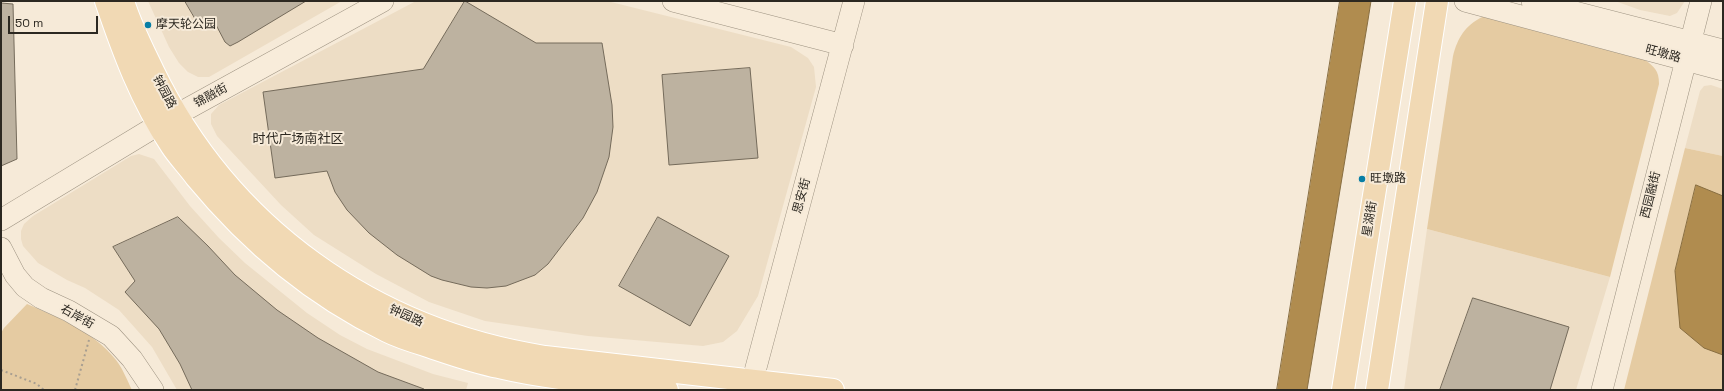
<!DOCTYPE html>
<meta charset="utf-8">
<style>
body{margin:0}
#map{position:relative;width:1724px;height:391px;overflow:hidden;background:#f6ead8;font-family:"Space Grotesk",sans-serif}
canvas{display:block}
.frame{position:absolute;inset:0;border:2px solid #2c2821;pointer-events:none}
.scale{position:absolute;left:8px;top:16px;width:90px;height:18px;box-sizing:border-box;border:2px solid #2c2821;border-top:0;padding-left:5px;font-size:12px;line-height:14px;white-space:nowrap;color:#2c2821;-webkit-text-stroke:3px #f6ead8;paint-order:stroke}
</style>
<div id="map">
<canvas width="1724" height="391"></canvas>
<div class="frame"></div>
<div class="scale">50 m</div>
</div>
<script>
const g = document.querySelector('canvas').getContext('2d');
g.lineJoin = 'round';
function paint(path, color) { g.fillStyle = color; g.fill(path, 'evenodd'); }
function strokePath(path, color, width, dash) { g.strokeStyle = color; g.lineWidth = width; g.lineCap = dash ? 'butt' : 'round'; g.setLineDash(dash || []); g.stroke(path); }
function drawText(font, color, halo, rows, align = 'center') {
  g.font = font + ' "Space Grotesk","Noto Sans SC",sans-serif'; g.lineWidth = 4; g.setLineDash([]); g.textBaseline = 'middle'; g.strokeStyle = halo; g.fillStyle = color; for (const [text, x, y, turn = 0] of rows) {
    g.save(); g.translate(x, y); g.rotate((+turn || 0) * Math.PI / 180); g.textAlign = isNaN(turn) ? turn : align; if (halo) g.strokeText(text, 0, 0); g.fillText(text, 0, 0); g.restore();
  }
}
const built = new Path2D(`
 M148,1H342L209,77H198L188,72L179,63L169,47Z
 M416,1H607L791,47L808,58L814,67L816,87L758,296L737,331L723,342L703,346L588,336L485,321L429,302L376,274L314,235L281,205L217,136L211,124V114L219,105Z
 M1615,1H1685L1677,13L1670,16L1640,10Z
 M1711,85L1723,89V156L1685,148L1700,91L1704,86Z
 M139,154L154,159L190,206L219,238L245,263L307,313L340,335L367,349L433,374L468,383L466,390H177L152,347L119,310L85,288L67,280L38,263L23,246L21,239V231L24,224L33,216L131,156Z
 M1427,229L1610,277L1576,390H1404Z`);
const green = new Path2D(`
 M1482,17H1492L1644,59C1654,67 1659,70 1659,84L1610,277L1427,229L1453,56C1458,37 1465,26 1482,17Z
 M1685,148L1723,156V390H1624Z
 M27,304C59,318 93,331 116,360C123,369 127,380 132,390H1V333L4,328Z`);
const water = new Path2D(`
 M1340,1H1371L1368,20L1307,390H1277Z
 M1696,185L1723,196V355L1704,348L1680,328L1675,271Z`);
const building = new Path2D(`
 M185,1H306L238,42L230,46L225,42L215,23L202,30Z
 M465,1L536,43H602L612,105L613,127L609,157L597,192L583,218L548,264L535,275L506,286L487,288L471,287L442,280L431,276L397,255L369,233L347,210L335,192L327,171L275,178L263,92L423,69Z
 M1,3L13,4L17,159L1,166Z
 M750,68L758,158L669,165L662,75Z
 M178,217L208,246L235,275L277,310L318,338L378,372L424,389V390H192L180,364L159,329L125,292L135,281L113,247Z
 M658,217L729,256L690,326L619,286Z
 M1473,298L1569,327L1550,390H1440Z`);
const path = new Path2D(`
 M1,370L37,384L44,390
 M75,390L89,340`);
const secondary = new Path2D(`
 M673,1L843,45
 M1465,1L1723,70
 M1532,1L1723,50
 M1,220L158,125L383,1
 M1,248L15,275L25,287L41,298L69,311L111,336L132,359L153,390
 M750,390L854,1
 M1602,390L1701,1`);
const primary = new Path2D(`
 M106,1C123,51 141,100 171,145C178,156 188,166 196,177C248,240 313,295 387,331C399,337 412,341 425,345C449,353 473,362 499,367C554,380 611,383 667,390
 M123,1C130,25 142,48 153,71C229,228 373,330 545,357L833,390
 M1343,390L1405,1
 M1377,390L1437,1`);
const markers = [
 [148,25,4,"#077ea5"],
 [1362,179,4,"#077ea5"]
];
const poiNames = [
 ["摩天轮公园",156,25],
 ["旺墩路",1370,179]
];
const streetNames = [
 ["旺墩路",1663,54,15],
 ["钟园路",164,92,62],
 ["锦融街",211,96,-29],
 ["西园融街",1651,195,-76],
 ["思安街",802,196,-75],
 ["星湖街",1370,219,-81],
 ["钟园路",406,316,24],
 ["右岸街",77,317,29]
];
const neighbourhoodNames = [
 ["时代广场南社区",298,139]
];
paint(built, '#edddc5');
paint(green, '#e5cba2');
paint(water, '#b08c4f');
strokePath(water, '#886e41', 1);
paint(building, '#bdb2a0');
strokePath(building, '#756b5b', 1);
strokePath(secondary, '#9d9281', 22);
strokePath(primary, '#fff', 24);
strokePath(path, '#a79e91', 2, [2, 3]);
strokePath(secondary, '#f8ecda', 21);
strokePath(primary, '#f1d9b4', 22);
for (const [x, y, r, color] of markers) { const dot = new Path2D(); dot.arc(x, y, r, 0, 2 * Math.PI); g.fillStyle = color; g.fill(dot); strokePath(dot, '#f6ead8', 1.5); }
drawText('12px', '#2c2821', '#f6ead8', poiNames, 'left');
drawText('12px', '#2c2821', '#f6ead8', streetNames);
drawText('13px', '#2c2821', '#f6ead8', neighbourhoodNames);
</script>
